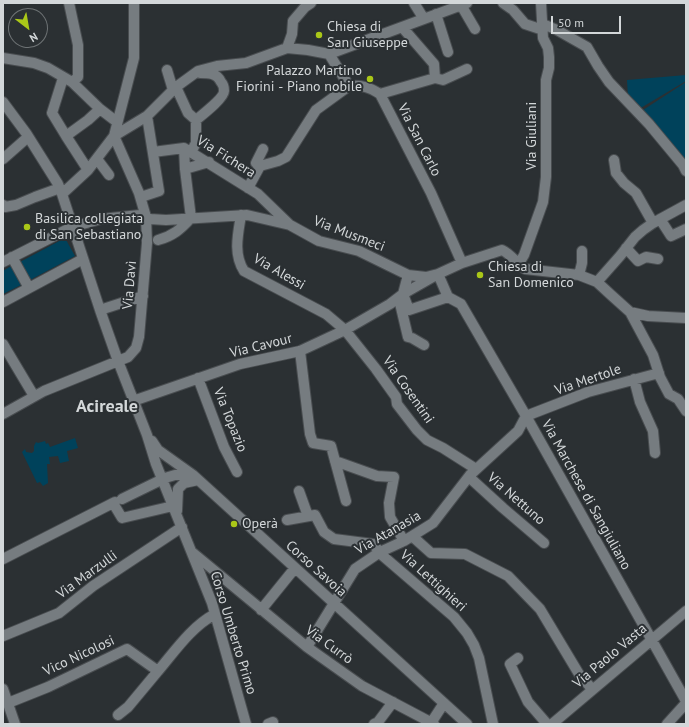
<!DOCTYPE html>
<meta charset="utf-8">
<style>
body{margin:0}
#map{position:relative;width:689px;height:727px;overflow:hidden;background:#2b3033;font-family:"PT Sans",sans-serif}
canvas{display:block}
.frame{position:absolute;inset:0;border:4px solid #d3d7d9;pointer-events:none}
.north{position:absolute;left:8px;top:8px;width:40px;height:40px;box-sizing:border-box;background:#2b3033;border:1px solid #6e7375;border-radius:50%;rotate:149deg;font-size:11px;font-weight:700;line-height:16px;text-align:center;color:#d3d7d9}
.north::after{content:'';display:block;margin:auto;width:14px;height:18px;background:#aac718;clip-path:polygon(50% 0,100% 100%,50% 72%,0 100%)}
.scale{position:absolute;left:551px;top:16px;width:70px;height:18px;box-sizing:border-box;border:2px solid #d3d7d9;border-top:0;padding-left:5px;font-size:12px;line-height:14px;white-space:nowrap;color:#d3d7d9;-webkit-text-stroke:3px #2b3033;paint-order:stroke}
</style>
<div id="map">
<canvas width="689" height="727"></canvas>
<div class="frame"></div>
<div class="north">N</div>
<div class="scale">50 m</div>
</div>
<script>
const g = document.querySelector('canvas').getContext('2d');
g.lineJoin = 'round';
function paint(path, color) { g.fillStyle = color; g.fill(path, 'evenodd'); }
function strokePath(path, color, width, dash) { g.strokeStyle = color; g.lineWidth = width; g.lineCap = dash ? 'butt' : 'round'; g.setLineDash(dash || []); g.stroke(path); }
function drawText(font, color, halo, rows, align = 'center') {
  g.font = font + ' "PT Sans",sans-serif'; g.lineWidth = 4; g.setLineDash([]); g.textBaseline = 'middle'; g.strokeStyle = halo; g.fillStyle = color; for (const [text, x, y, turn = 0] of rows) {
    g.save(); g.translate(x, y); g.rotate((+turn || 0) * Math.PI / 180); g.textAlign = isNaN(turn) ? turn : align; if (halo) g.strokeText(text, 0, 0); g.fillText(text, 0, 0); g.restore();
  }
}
const green = new Path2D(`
 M686,75V81L639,109L628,97L627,80Z
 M686,82V163L640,112Z
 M65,238L75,256L30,280L20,262Z
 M11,266L21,285L3,294V271Z
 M75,438L78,448L67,451L69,461L60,463L58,456L49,457L50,464H47L48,483L43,486L40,482L37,483L22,452L25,449L26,452L32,453L34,451V446L36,442L38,443L45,441L46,444L48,443L50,447Z`);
const minor = new Path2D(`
 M69,3L78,45V77L72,82
 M414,3L424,19
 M503,3L513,10L525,24L543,30
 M461,5L475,29
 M436,14L448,52
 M543,24L557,30L587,47L598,66L609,82L649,124L683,165L686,171
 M402,27L434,64L435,78
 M287,48L292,34L293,21L305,7L311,3
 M329,54L349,86C362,85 369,87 380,94L431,193L462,263
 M329,54L467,3
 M3,58L34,63L48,68L72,82L100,109L117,122
 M167,70L173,90
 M63,78L52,113L66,136L88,170
 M176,87L188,113L196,120C202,115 224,98 224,91C224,88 223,84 221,82C217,73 209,73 200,73
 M380,94L435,78L443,80L467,69
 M3,102L26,133L58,184L62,194L100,310L118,361L147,435L156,464L212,603L246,724
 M66,136L88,120L100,109
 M153,152L184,148L258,194L290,225L319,241L359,251L408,275L426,277L438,274L448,297L461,304L526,416L686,701
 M191,152L196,143V120
 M3,159L28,137
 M97,159L109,175
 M614,160L616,173L624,183L636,193L653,223
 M260,166L256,163L263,149
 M185,169L209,162
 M248,188L260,166L278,161L286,157L316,110L349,86
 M62,194L88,170L114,136L147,116L176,87L198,71L217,66L246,63L287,48L308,50L329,54
 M141,197L159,191L147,116
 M3,205L5,207L16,205L35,197L60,188
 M241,215C238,234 233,254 244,271L326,314L345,330L376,369L396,397L397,404L417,430L427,440L443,448L476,469
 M660,219L671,236L686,229
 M158,240C173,236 181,229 191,218L185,169L184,148
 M626,248L638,261L646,257L658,259
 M12,257L29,288
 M3,262L72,227L101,219L140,215L150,219L166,220L247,215L290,225
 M518,265L524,255L543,202L546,177V80L549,68V57L548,48L543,38L541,3
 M408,275L403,294L409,310L448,297
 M579,275L582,263V251
 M597,282L620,256L635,237L643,230L653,223L686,205
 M399,299L408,337L412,338L424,345
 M3,302L83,259
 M100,310L143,296
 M630,312L648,316L686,318
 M3,344L34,396
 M300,351L310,434L313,443L331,446L346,501
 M198,378L224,447L237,472
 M634,379L640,402L653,431L655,453
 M133,401L240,364L300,351L345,330L390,304L403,294L438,274L462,263L502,250C511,254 517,264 525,269L579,275L597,282L610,294L630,312L653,355L660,377L669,394L678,399L686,411
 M3,414L44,391L128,357L136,348L139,337L147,243L146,217L139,193L114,136L134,58V3
 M152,441L158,450L193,475L467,724
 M335,461L377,476L394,477L389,503L390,517L404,541
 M469,477L503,508L544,543
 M299,491L308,516
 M122,499L165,478L175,475H193
 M113,503L122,518L173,506
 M177,511L178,489L184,483L198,480
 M287,520L315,515L324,532L334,539L373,544L383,556L454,617L467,633L474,645L479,658L493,724
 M412,536L431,553L465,554L508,576L540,609L579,674L592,689
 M193,553L307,647L362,686L434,724
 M3,559L115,502
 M261,610L295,568
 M3,636L59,613L93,586L182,527
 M307,647L355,569L380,552L404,541L433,523L470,475L518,431L526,416L588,392L659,373
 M518,658L510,664L528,702L547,724
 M3,689L15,724
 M8,703L48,687L127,649L158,671C175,651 191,627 215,614
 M118,715L128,707L158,671
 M431,723L444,703
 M268,724L273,722
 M374,724L378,722L393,702
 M552,724L686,611
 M667,724L686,703`);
const markers = [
 [319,35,4,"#aac718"],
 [370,79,4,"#aac718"],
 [27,227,4,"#aac718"],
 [480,275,4,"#aac718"],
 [234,524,4,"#aac718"]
];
const poiNames = [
 ["Chiesa di",327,27],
 ["San Giuseppe",327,43],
 ["Palazzo Martino",362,71,"right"],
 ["Fiorini - Piano nobile",362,87,"right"],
 ["Basilica collegiata",35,219],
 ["di San Sebastiano",35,235],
 ["Chiesa di",488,267],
 ["San Domenico",488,283],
 ["Operà",242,524]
];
const streetNames = [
 ["Via Giuliani",532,136,-90],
 ["Via San Carlo",419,140,63],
 ["Via Fichera",226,157,32],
 ["Via Musmeci",349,234,21],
 ["Via Alessi",279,272,30],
 ["Via Davì",130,285,-85],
 ["Via Cavour",261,346,-14],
 ["Via Mertole",588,380,-19],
 ["Via Cosentini",408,390,55],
 ["Via Topazio",230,420,68],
 ["Via Marchese di Sangiuliano",586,495,61],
 ["Via Nettuno",516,499,41],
 ["Via Atanasia",388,533,-30],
 ["Corso Savoia",316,569,42],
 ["Via Marzulli",87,575,-36],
 ["Via Lettighieri",433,581,42],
 ["Corso Umberto Primo",233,633,73],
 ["Via Currò",329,645,36],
 ["Vico Nicolosi",79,656,-25],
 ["Via Paolo Vasta",610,656,-40]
];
const districtNames = [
 ["Acireale",107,407]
];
paint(green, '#00425b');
strokePath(minor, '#494d50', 12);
strokePath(minor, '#767c80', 10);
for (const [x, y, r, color] of markers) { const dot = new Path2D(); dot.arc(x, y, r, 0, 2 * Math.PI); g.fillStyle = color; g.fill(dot); strokePath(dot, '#2b3033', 1.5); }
drawText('14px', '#d3d7d9', '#2b3033', poiNames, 'left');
drawText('14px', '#d3d7d9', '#2b3033', streetNames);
drawText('bold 18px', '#d3d7d9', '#2b3033', districtNames);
</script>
